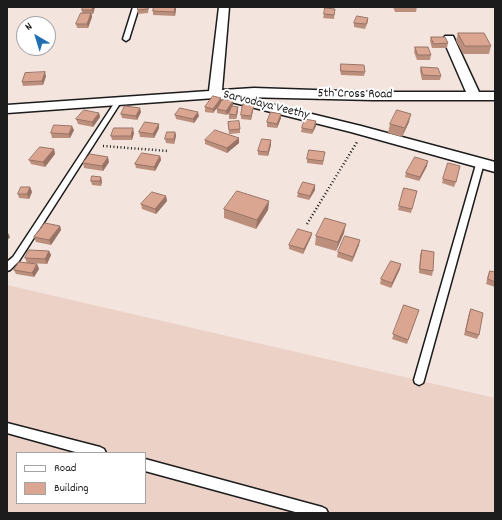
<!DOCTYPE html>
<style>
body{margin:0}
#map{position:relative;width:502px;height:520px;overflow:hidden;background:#f4e4de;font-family:Dekko,sans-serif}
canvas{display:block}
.frame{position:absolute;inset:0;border:8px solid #1c1c1c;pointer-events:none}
.legend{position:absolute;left:16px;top:452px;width:130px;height:52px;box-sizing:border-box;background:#fff;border:1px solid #a4a4a4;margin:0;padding:5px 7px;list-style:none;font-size:12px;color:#1c1c1c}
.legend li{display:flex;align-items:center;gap:8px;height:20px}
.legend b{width:20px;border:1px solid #a4a4a4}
.north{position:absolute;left:16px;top:16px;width:40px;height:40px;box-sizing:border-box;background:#fff;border:1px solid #a4a4a4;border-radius:50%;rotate:322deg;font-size:11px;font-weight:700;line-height:16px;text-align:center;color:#1c1c1c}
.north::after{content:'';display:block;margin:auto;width:14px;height:18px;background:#1f6fb2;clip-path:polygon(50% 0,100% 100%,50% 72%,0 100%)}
</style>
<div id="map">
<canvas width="502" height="520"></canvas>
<div class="frame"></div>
<ul class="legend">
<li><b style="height:5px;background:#fff"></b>Road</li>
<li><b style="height:11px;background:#dba691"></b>Building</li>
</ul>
<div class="north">N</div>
</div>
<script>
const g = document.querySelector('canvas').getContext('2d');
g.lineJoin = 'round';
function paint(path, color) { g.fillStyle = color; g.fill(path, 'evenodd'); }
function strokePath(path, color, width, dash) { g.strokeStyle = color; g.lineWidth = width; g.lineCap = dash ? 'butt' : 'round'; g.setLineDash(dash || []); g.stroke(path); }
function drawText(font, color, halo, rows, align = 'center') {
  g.font = font + ' Dekko,sans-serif'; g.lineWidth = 4; g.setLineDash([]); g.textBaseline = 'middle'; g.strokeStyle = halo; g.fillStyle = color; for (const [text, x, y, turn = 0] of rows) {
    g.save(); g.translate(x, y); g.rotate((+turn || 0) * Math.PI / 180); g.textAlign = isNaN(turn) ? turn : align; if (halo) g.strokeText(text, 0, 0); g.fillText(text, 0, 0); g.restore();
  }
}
const built = new Path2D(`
 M7,285L495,398V513H7ZM17,453H145V503H17Z`);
const path = new Path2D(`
 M103,146L168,151
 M307,224L357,142`);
const lane = new Path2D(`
 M133,7H139L129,39L126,41L123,39Z
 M118,100L121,102L19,261L10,270L7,271V262L13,257L115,102Z
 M477,161H480L484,163L424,380L423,383L419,385L415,383L414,380Z
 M7,423L100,447L104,449L106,453H79L7,433Z
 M145,459L322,507L326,509L328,513H299L145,471Z`);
const street = new Path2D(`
 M219,7H229L222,90L254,88L373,92H466L443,39L445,36H453L479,92H495V100H373L242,97L361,126L495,162V172L351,132L215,98L7,113V105L209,91Z`);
const wall = new Path2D(`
 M83,7H95L93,14H92V17L88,28H77L76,24L82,13V10Z
 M149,7L148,13L138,14V10Z
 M154,7H176V9L175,16L153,15V11Z
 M393,7H417L416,12H395Z
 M335,9L334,19L323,18L324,14Z
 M368,18V22L365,29L354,27V23Z
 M458,33L491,46L489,54H463L456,41Z
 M431,37L448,43L447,48H432L430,41Z
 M415,47L431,55L430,60H417L414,52Z
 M341,64L365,72L364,76L341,75L340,69Z
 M421,67L441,76L440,80H422L420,71Z
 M46,76L43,85L23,86L22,82Z
 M233,101V105L232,106L238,111L236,119H229V114L231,108L227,115L217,113V109L218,107L213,113L205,112V107L221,102Z
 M254,105L251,120L241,119V115Z
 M141,112L137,120L122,118L121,114Z
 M99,113L100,117L93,127L78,124L76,119Z
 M281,114V118L277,128L267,127V122Z
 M175,115L199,116L194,123L176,119Z
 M228,122L240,129V133L229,134Z
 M409,122L402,137L388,133L390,124Z
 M159,124V128L154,138L140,137L139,132Z
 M316,126L312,134L301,132L302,128Z
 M74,130L70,138H52L51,133Z
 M175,132L176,136L174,144L166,143L165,139Z
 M134,133L132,140H112L111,136Z
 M239,138V143L227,153L205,144V140Z
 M271,145L268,156L258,155V151Z
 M54,149L55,154L45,167L31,164L29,160Z
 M160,156L161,160L155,171L136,168L135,164Z
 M324,157L323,165L307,163V159Z
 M109,162L103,171L84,168L83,163Z
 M448,163L456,182L454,187L442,183Z
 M427,166L419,181L405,177L406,173Z
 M91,181H102L101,186L92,185Z
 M315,185V190L309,200L297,197L298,193Z
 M30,187L32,192L29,199L19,198L18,194Z
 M404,188L417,191L411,213L398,210Z
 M166,196L167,201L156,214L142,209L141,204Z
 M269,201L268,210L256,229L224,218V209Z
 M60,226L61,230L51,245L36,242L34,237Z
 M312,233L311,237L303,254L289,249V245Z
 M344,233L336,251L315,245L316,236Z
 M359,245L352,262L337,257L338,252Z
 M422,250L433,271L432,276L419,273L420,255Z
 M49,251L51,255L47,264L27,263L25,258Z
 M37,264L39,269L34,277L16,274L14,270Z
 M400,269L391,288L380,284L381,279Z
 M490,271L495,272V287L486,284L488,275Z
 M404,305L419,310L407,344L392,339Z
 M471,309L479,335L477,339L464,335L469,313Z`);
const shadedWall = new Path2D(`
 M93,7H95L93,14L92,10Z
 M175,7H176V9L175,16L174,12Z
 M91,13L92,17L88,28L87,24Z
 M45,72L46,76L43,85L42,81Z
 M221,98V102L213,113V109Z
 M233,101V105L227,115L226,111Z
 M254,105L251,120V116Z
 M238,107V111L236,119V115Z
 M140,108L141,112L137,120L136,116Z
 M198,112L199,116L194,123L193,119Z
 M99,113L100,117L93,127L92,122Z
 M281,114V118L277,128V124Z
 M411,114L409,122L402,137L405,128Z
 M316,121V126L312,134L313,130Z
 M159,124V128L154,138L153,134Z
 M72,126L74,130L70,138L69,134Z
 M133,128L134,133L132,140L131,136Z
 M175,132L176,136L174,144V139Z
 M239,138V143L227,153V148Z
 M271,140V145L268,156V152Z
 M54,149L55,154L45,167L43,162Z
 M160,156L161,160L155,171L154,167Z
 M108,157L109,162L103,171L102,166Z
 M428,161L427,166L419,181L420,177Z
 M101,177L102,181L101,186L100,181Z
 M315,185V190L309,200L310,196Z
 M30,187L32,192L29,199L27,194Z
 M166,196L167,201L156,214L155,209Z
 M269,201L268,210L256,229L257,220Z
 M346,224L344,233L336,251L338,242Z
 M60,226L61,230L51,245L49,240Z
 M8,233L10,237L7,241V234Z
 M312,233L311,237L303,254L304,249Z
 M360,240L359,245L352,262L353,257Z
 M49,251L51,255L47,264L45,259Z
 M37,264L39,269L34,277L32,273Z
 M401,264L400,269L391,288L392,283Z`);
const building = new Path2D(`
 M83,7H93L92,10H82Z
 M138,7H148V9L138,10Z
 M154,7H175L174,12L153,11Z
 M325,8L335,9L334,15L324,14Z
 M81,13H91L87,24H76Z
 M357,16L368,18L366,24L354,23Z
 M458,33H484L491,46H465Z
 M431,37H445L448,43L434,44Z
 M415,47H428L431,55H418Z
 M341,64L364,65L365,72L341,71Z
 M421,67L438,68L441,76L423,75Z
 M45,72L42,81L22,82L25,73Z
 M213,96L221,98L213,109L205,107Z
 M223,99L233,101L226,111L217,109Z
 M243,104L254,105L251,116L241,115Z
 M125,106L140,108L136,116L121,114Z
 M232,106L238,107L236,115L229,114Z
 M180,108L198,112L193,119L175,115Z
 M84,110L99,113L92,122L76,119Z
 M397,110L411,114L405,128L390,124Z
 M271,112L281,114L277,124L267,122Z
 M305,119L316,121L313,130L302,128Z
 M239,121L240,129L229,130L228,122Z
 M145,122L159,124L153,134L139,132Z
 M54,125L72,126L69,134L51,133Z
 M114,128H133L131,136H111Z
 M215,130L239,138L227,148L205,140Z
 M167,132H175L174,139H165Z
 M262,139L271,140L268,152L258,151Z
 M40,147L54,149L43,162L29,160Z
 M309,150L325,152L323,161L307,159Z
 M142,153L160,156L154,167L135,164Z
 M90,154L108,157L102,166L83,163Z
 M415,157L428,161L420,177L406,173Z
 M448,163L460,166L456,182L443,179Z
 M92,176L101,177L100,181H91Z
 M303,182L315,185L310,196L298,193Z
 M21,187H30L27,194H18Z
 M404,188L417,191L412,209L399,206Z
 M237,191L269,201L257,220L224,209Z
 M152,192L166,196L155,209L141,204Z
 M325,218L346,224L338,242L316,236Z
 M45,223L60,226L49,240L34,237Z
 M298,229L312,233L304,249L289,245Z
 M345,236L360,240L353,257L338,252Z
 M29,250L49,251L45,259L25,258Z
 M422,250L434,252L433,271L420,269Z
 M391,261L401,264L392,283L381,279Z
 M19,262L37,264L32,273L14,270Z
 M490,271L495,272V282L488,279Z
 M404,305L419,310L408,340L393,334Z
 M471,309L483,313L479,335L466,331Z`);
const farStreetnames = [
 ["5th Cross Road",355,95,1],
 ["Sarvodaya Veethy",266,106,14]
];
paint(built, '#ecd1c7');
strokePath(lane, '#1c1c1c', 3);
strokePath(street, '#1c1c1c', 3);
strokePath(path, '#1c1c1c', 2.5, [1, 2.5]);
paint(lane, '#fff');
paint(street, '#fff');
paint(wall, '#bc8f7d');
paint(shadedWall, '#997466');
paint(building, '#dba691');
strokePath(building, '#997466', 1);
drawText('13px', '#1c1c1c', '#fff', farStreetnames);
</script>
